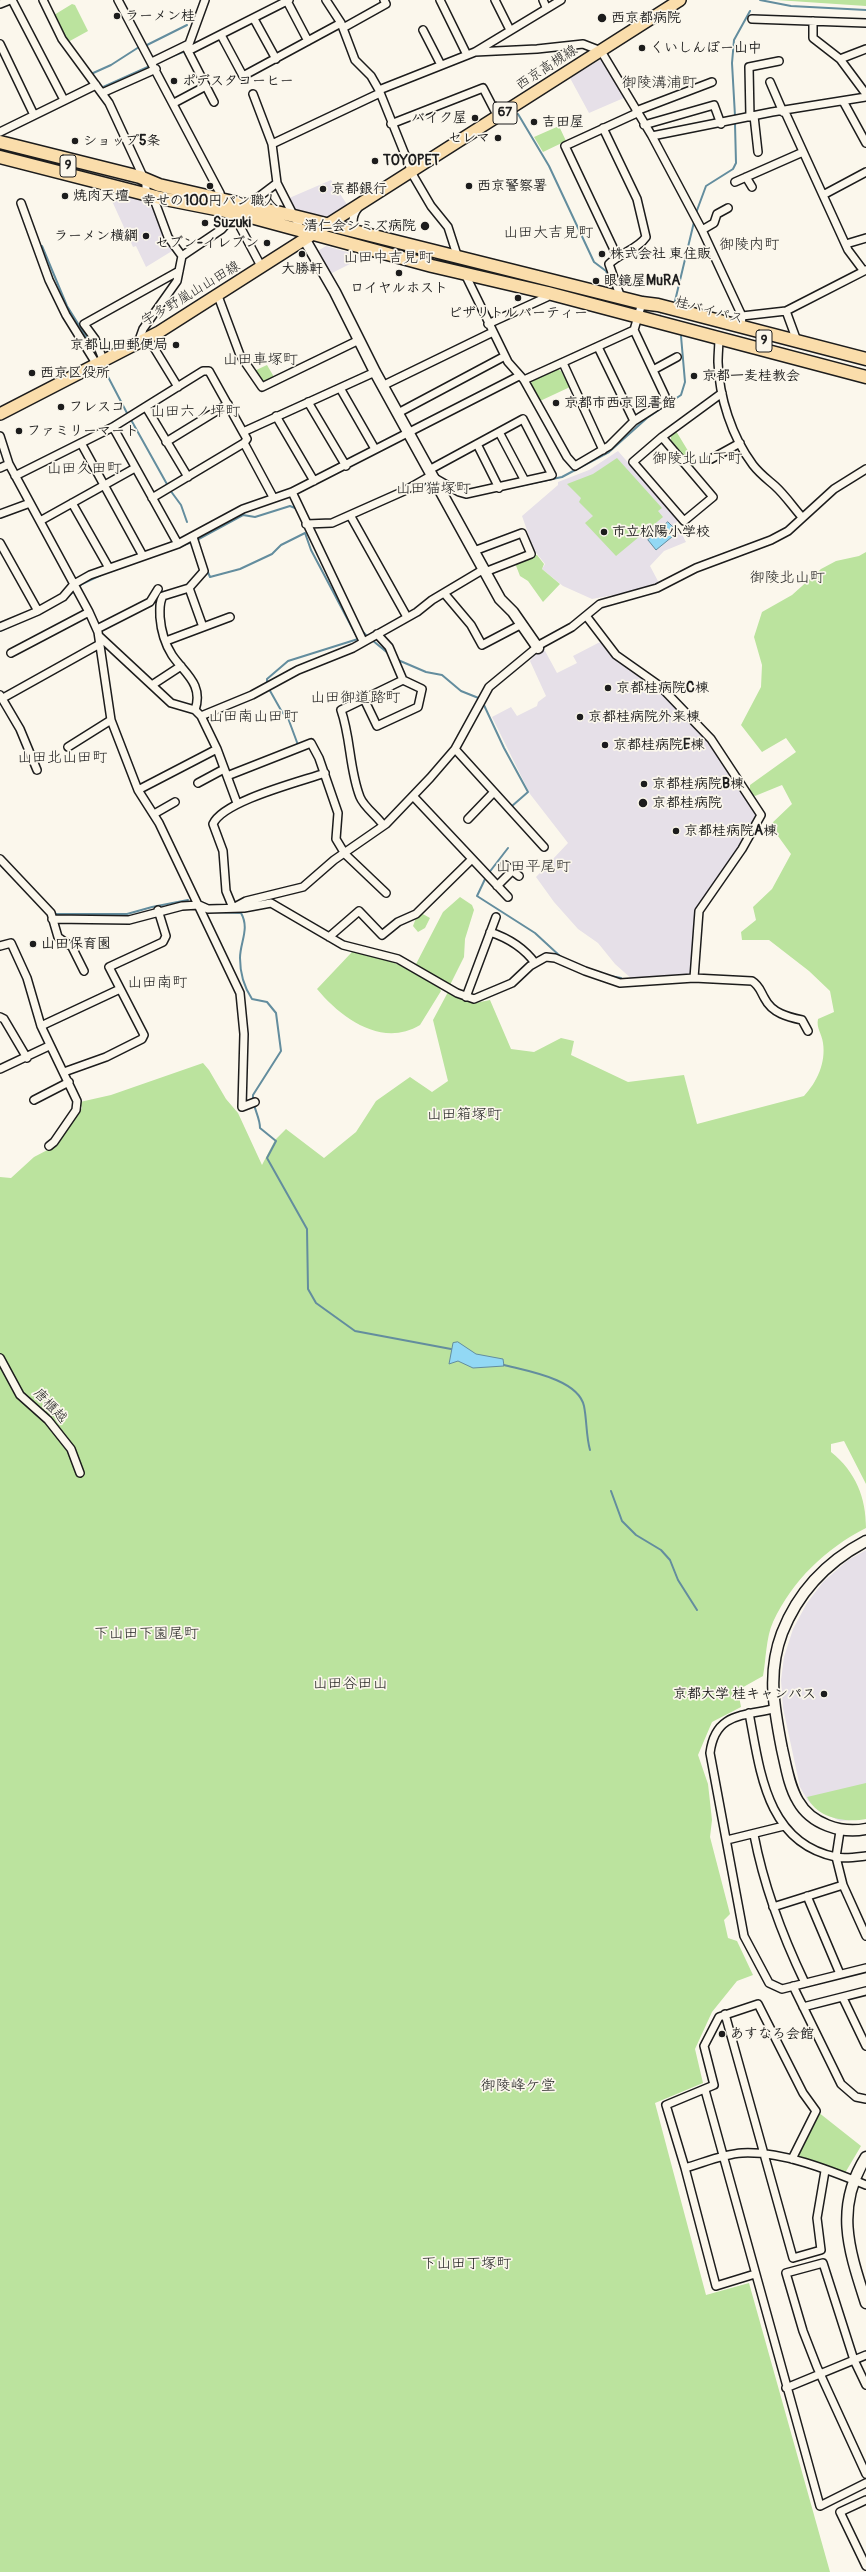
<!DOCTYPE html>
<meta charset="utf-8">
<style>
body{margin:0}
canvas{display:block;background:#fbf7ec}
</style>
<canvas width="866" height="2572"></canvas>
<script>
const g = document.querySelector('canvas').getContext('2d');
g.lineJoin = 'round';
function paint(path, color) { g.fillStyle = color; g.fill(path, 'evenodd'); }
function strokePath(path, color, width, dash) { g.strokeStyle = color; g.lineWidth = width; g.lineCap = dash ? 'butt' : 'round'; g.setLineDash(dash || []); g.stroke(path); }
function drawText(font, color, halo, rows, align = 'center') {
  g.font = font + ' Pangolin,"Klee One",sans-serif'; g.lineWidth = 3.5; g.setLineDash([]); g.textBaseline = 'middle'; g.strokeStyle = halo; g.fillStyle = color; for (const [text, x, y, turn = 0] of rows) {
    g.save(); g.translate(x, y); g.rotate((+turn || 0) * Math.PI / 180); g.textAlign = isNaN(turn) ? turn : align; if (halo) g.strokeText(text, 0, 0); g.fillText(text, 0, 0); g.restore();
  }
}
const built = new Path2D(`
 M603,58L626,97L589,113L570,78Z
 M331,180L348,206L328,217L292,208L287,199Z
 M128,195L151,203L172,251L146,267L136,246L133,247L112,201Z
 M326,246L364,257L330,274L316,252Z
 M618,451L678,520L676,523L686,542L664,551L650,566L659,583L630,592L592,599L563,586L542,569L545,564L534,550L522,516L558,485V482L589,470Z
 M600,642L608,652L680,709L699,729L755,813V820L740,846L698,907L693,974L633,980L615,964L598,943L578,929L554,902L536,877L568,843L530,794L492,717L511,707L517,716L537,706L538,702L546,696L530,661L536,654L544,649L557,673L577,663L573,656Z
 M866,1550V1819L840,1821L819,1811L808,1801L800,1787L783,1708L781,1680L784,1657L793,1629L807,1603L823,1582L848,1560Z`);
const green = new Path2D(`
 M776,0H866V6Z
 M72,4L75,5L88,31L68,42L54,15Z
 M559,126L566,141L543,152L534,137Z
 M267,365L274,377L265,382L260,380L254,371Z
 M557,369L561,371L570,387L540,401L531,384L532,381Z
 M676,431L696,464L692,467L671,442V435Z
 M617,458L662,508L658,511L663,517L616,556L585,523L593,516L579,502L581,498L567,484L593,474Z
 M866,552V1484L844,1441L831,1444V1452C856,1472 866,1498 866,1528C825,1549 793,1580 773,1622C766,1637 766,1660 763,1676L738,1690L741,1707L712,1722L698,1755L708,1784L712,1820L710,1837L730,1914L724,1920L728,1938L737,1941L753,1975L737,1981L712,2012L695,2049L703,2083L655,2103L706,2295L749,2283L830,2572H0V1177L11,1178L34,1157L57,1145L82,1108L80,1102L111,1095L203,1063L209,1070L226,1099L238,1113L262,1165L275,1140L286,1129L324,1158L356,1132L376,1101L410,1077L432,1092L448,1081L433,1020L448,992L475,1003L490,1000L511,1049L534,1052L561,1038L574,1041L571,1055L628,1082L684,1075L697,1124L804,1096C817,1082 826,1063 823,1043C822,1034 816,1028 818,1019L834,1012L830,991L809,971L769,940H742L741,932L756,920L753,907L772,889L791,854L770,825L792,804L782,785L755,796L750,793V785L796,752L786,738L762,752L741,725L761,687L762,665L754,637L762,612L792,595L821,569L836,561L859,556Z
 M533,555H537L544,564L542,569L560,584L543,602L528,581L520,576L515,563Z
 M460,897L472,905L474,910L465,939L464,957L450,985L415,966L443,912Z
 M421,913L430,918L425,928L418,932L413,926L416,918Z
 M352,952C385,954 411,971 439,987L441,991L420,1025C382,1048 341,1018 317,989Z
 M866,1783V1819C845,1823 817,1818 807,1797Z
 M818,2112L861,2146L845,2173L798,2156Z`);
const water = new Path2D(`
 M668,522L678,532L656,550L648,540Z
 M458,1342L476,1354L503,1359L504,1366L473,1368L458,1361L449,1364L453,1343Z`);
const stream = new Path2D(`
 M760,0L791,6L866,10
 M147,45L187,25
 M165,59L183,52
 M91,74L111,65L139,47
 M101,88L150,66
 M518,114L549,166L594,262L606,271L610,280
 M735,116L732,63L734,40L750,11
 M696,213L706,186L733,169L736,163L735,124
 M42,246L67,306L87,338
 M612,284L614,288
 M675,301L694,222
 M105,371L128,415
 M130,418L168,486
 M415,488L432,483
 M170,490L181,505L187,522
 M471,496L562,477L609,452L647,418L681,395L685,382L681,336
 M332,526L350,519
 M161,553L195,541L243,515L255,517L290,506L295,508
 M207,570L210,577L240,569L272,554L281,545L305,533L311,550L358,639L288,661L267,679V685
 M109,572L142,560
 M64,600L82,584L103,574
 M0,631L24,620
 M362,631L369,638
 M372,640L389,654
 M398,660L426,672L442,675L461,691L481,699
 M269,689L282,712L288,718L298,745
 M483,703L504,748L528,792L512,806
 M488,874L508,848
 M486,877L477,896L535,933L561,957
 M214,912L241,913C250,929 240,942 240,958C240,974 244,987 252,999L267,1002L276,1013L281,1051L253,1095C252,1107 260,1116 260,1128L276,1141L267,1158L307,1229L308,1289L316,1303L355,1331L451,1349
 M56,914H127L152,907L188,900
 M610,976L621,978
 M504,1365C527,1371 578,1379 584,1406C587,1421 586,1436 590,1450
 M611,1491L622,1521L636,1535L661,1550L670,1560L678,1580L697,1610`);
const highwayTunnel = new Path2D(`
 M137,183L159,189
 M293,223L661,314`);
const street = new Path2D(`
 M12,0L64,100
 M43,0L62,39L109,103L146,183V190L142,193
 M118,0L220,193L222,202
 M326,0L341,23L355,60L371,76L379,90L414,177L431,206L448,227L458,258
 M440,0L467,55
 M495,0L510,30
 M543,0L546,7
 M287,1L308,41
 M0,4L10,0
 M254,19L276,59
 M752,19L866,23
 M813,21V38L840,59L866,94
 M343,28L386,4L384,0
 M423,30L441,65
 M221,35L243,76L341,23
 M0,44L34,115
 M186,47L192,49L289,0
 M186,47L214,102
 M475,52L537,49L583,44L601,51L652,136L702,230L742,316L741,326
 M840,59L866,49
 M152,62L189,44L205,0
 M770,82L783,112
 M379,90L475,52L561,0
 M102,93L156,69
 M253,94L272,144L277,183L302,232
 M843,101L866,143
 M174,103L206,86
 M636,111L712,82
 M785,112L848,250L863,270
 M754,116L758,152
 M750,117L749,67L779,61
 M391,124L483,88L498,117
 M644,125L714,105L721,124
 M603,128L637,199L646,237C638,249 620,253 609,264L621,298
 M0,132L96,85
 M652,136L772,112L866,97
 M272,144L380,93
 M746,177L752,187
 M735,182L803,152
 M823,195L866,172
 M21,203L49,280L66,315L97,365
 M248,205L277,183
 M236,213V219L262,268
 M702,230L714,223L717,214L728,208
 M357,232C351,224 352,216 358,208
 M846,244L866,238
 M182,256L222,229L236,213
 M617,256L565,146L637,113
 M465,274L508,362L524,380L567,457L575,466L609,446L634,421L662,403L665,396L634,330L642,303
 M218,296L240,355L262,387L359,340
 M786,311L797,341
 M742,316L786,311L866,270
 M488,324L547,297L548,291
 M719,337C719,346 718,354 718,362C719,397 732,437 753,465C760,474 767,479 775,486C785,495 793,507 801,516
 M148,338L178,387
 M138,343L143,329L177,281L182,256L168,237L152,194
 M598,347L634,421
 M104,362L95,339L84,324L179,271
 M563,363L603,450
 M653,370L677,357
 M524,380L634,330
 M382,386L493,332
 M340,388L375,449
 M308,402L346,466
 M146,407L188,477
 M398,413L505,356
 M276,416L314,481
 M113,427L178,544
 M243,432L375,372
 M499,432L525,481
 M0,436L9,464L89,612L98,632L111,720L138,790L159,823L240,993L244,1034L242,1107L255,1102
 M662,437L713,497L684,521L633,462L662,437L722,393
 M166,442L228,404
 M81,443L143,556
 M477,444L499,488
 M711,459L740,443
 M0,468L9,464
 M429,470L523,419L552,475L466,494L459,492L433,477
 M15,476L113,427L203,371H209L243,432L247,439L244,443L273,497
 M292,492L363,641
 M152,498L244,443
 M72,503L109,568
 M0,514L30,503
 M350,515L407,617
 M40,521L135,468
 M306,524L332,523L404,491L432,475
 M193,537L204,571L189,588L163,596C159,603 160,608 160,617C161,630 165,644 172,655C184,673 204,684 195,710
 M0,543L38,611
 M474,551L522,533L531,554L485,572
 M189,588L203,627
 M444,593L471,625L482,645L522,624
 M587,617L616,655L660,686L711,739L761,815L742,849L699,911L694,978
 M0,627L38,611L63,597L74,584L90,575L178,544L243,509L292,492L519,376
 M97,629L150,602L158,589
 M99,636L171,703L195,710L201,716L217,749L237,803
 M166,641L230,617
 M11,653L89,612
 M152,685L181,666
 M0,695L20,729L37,770
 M3,698L98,645
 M364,699L377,726L418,707L422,689L403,680L389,647L377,634
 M201,716L252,695L298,670L353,648L417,612L432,600L484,569
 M68,747L111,720
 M455,749L544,847
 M227,776L311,743L319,758L338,813L336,839L345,854L386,893
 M198,783L224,769
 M138,790L217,749
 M413,796L508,897
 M154,814L175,802
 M468,819L493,793
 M383,825C377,816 364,807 360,797C349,769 351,738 341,710L403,680
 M0,859L51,913L58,937L72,947L84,971
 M505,865L519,876
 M497,886L512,871
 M233,908L246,901L303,887L334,860L386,824L430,778L455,749L489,687L541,644L572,627L600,604L657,588L696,568L771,540L788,531L834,489L866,469
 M233,908L226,891L223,851L213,824C223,801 299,782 325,773
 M52,919L129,920L182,906L199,905L208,909L244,908L271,903L343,945L398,959L457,993L474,999L512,983L530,966L546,957L555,958L585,971L620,983L694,978L752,981C760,986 760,991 765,999C772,1013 788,1017 802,1020L808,1031
 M490,932C508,938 524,948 535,963
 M329,937L359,911L382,935L398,922L416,914L472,859
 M0,946L11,943L27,978L41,1026L77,1101L76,1110L54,1142L49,1146
 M466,997L496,917
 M0,1017L4,1019L27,1058
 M41,1026L120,989
 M0,1069L49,1046
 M64,1072L106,1057L142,1039L144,1035L109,967L163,942L166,936L158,910
 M34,1100L69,1082
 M0,1358L20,1395L48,1420L71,1449L80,1473
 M773,1709C741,1716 715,1714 710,1753L744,1936L769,1983L782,1989L866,1968
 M749,1713C760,1770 766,1843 836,1857C845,1859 857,1857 866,1856
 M840,1831L836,1857L843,1885L866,1936
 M754,1835C764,1887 782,1935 805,1983
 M727,1840L784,1826
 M807,1896L840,1974
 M773,1907L843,1885
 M793,1986L841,2084L856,2097L866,2099
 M843,1998L866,2046
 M803,2007L866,1991
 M725,2014L793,2258L821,2250L817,2218L825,2171
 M705,2090L820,2506L866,2483
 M685,2168C703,2163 723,2154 742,2153C782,2151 829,2170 866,2185
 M755,2274L716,2286L685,2168L666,2105L714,2085L704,2046L719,2017L758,2004L803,2093L816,2111L792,2159
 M866,2385L854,2360L823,2263L786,2273L803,2331L817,2367L866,2474
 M786,2388L866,2355
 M866,2500L840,2512L866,2566`);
const secondary = new Path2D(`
 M305,240L335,292L375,372L500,599L513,612L538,648
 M866,1541C828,1561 798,1592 782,1633C767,1673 774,1708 782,1749C786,1766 789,1786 798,1801C811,1824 841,1834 866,1829
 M866,2157C834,2208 849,2250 866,2303`);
const primary = new Path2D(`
 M0,414L159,332L680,0`);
const highway = new Path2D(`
 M0,142L140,177L159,185L294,216L642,303L658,305L866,359
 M0,157L160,198L236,213L432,266L548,293L866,377`);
const markers = [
 [117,16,4,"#1c1c1c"],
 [602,18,5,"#1c1c1c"],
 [642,48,4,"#1c1c1c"],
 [174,81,4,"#1c1c1c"],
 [475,118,4,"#1c1c1c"],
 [534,122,4,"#1c1c1c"],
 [498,138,4,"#1c1c1c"],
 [75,141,4,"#1c1c1c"],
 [375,161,4,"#1c1c1c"],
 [210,186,4,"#1c1c1c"],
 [469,186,4,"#1c1c1c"],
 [323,189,4,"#1c1c1c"],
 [65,196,4,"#1c1c1c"],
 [205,223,4,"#1c1c1c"],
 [425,226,5,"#1c1c1c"],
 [146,236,4,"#1c1c1c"],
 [267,243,4,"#1c1c1c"],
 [302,254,4,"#1c1c1c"],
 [602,254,4,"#1c1c1c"],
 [399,273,4,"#1c1c1c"],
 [596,281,4,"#1c1c1c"],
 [518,298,4,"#1c1c1c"],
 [176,345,4,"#1c1c1c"],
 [32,373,4,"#1c1c1c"],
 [694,376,4,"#1c1c1c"],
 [556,403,4,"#1c1c1c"],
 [61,407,4,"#1c1c1c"],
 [19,431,4,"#1c1c1c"],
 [604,532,4,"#1c1c1c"],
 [608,688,4,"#1c1c1c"],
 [580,717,4,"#1c1c1c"],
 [605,745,4,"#1c1c1c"],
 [644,784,4,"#1c1c1c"],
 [643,803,5,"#1c1c1c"],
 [676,831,4,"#1c1c1c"],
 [33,944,4,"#1c1c1c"],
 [824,1694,4,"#1c1c1c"],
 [722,2034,4,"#1c1c1c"]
];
const shields = [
 [505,113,24],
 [68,166,16],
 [764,341,16]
];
const shieldNames = [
 ["67",505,113],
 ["9",68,166],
 ["9",764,341]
];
const poiNames = [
 ["ラーメン桂",125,16],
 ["西京都病院",611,18],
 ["くいしんぼー山中",650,48],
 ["ポデスタコーヒー",182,81],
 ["バイク屋",467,118,"right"],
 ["吉田屋",542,122],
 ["セレマ",490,138,"right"],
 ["ショップ5条",83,141],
 ["TOYOPET",383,161],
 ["西京警察署",477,186],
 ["京都銀行",331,189],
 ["焼肉天壇",73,196],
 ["幸せの100円パン職人",210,201,"center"],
 ["Suzuki",213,223],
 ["清仁会シミズ病院",416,226,"right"],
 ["ラーメン横綱",138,236,"right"],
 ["セブン-イレブン",259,243,"right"],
 ["株式会社 東住販",610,254],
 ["大勝軒",302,269,"center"],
 ["眼鏡屋MuRA",604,281],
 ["ロイヤルホスト",399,288,"center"],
 ["ピザリトルパーティー",518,313,"center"],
 ["京都山田郵便局",168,345,"right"],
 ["西京区役所",40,373],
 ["京都一麦桂教会",702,376],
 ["京都市西京図書館",564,403],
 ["フレスコ",69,407],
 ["ファミリーマート",27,431],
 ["市立松陽小学校",612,532],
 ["京都桂病院C棟",616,688],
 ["京都桂病院外来棟",588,717],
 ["京都桂病院E棟",613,745],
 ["京都桂病院B棟",652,784],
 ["京都桂病院",652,803],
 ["京都桂病院A棟",684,831],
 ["山田保育園",41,944],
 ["京都大学 桂キャンパス",816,1694,"right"],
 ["あすなろ会館",730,2034]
];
const streetNames = [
 ["西京高槻線",547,68,-33],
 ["宇多野嵐山山田線",191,294,-31],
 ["桂バイパス",709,311,15],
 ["唐櫃越",50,1406,46]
];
const neighbourhoodNames = [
 ["御陵溝浦町",659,83],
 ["山田大吉見町",548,233],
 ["御陵内町",749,245],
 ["山田中吉見町",388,258],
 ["山田車塚町",260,360],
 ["山田六ノ坪町",195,412],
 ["御陵北山下町",697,459],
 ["山田久田町",84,469],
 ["山田猫塚町",433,489],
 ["御陵北山町",787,578],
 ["山田御道路町",355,698],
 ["山田南山田町",253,717],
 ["山田北山田町",62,758],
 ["山田平尾町",533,867],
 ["山田南町",157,983],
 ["山田箱塚町",464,1115],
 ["下山田下園尾町",146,1634],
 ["山田谷田山",350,1684],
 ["御陵峰ケ堂",518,2086],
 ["下山田丁塚町",466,2264]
];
paint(built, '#e6e0e8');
paint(green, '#bbe39e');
paint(water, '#92d8f4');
strokePath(water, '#638d9e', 1);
strokePath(stream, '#638d9e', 2);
strokePath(highwayTunnel, '#dad6cd', 12, [12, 6]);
strokePath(street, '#1c1c1c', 10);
strokePath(secondary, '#1c1c1c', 13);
strokePath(primary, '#1c1c1c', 14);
strokePath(highway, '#1c1c1c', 15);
strokePath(street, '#fbf7ec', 7);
strokePath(secondary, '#fbf7ec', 10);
strokePath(primary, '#faddab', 11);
strokePath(highway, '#faddab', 12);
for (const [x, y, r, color] of markers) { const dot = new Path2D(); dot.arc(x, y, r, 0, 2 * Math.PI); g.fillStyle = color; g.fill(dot); strokePath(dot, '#fbf7ec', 1.5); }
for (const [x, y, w] of shields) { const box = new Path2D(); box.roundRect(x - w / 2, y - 11, w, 22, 3); g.fillStyle = '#fbf7ec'; g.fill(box); strokePath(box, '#1c1c1c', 1); }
drawText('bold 13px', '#1c1c1c', null, shieldNames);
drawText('bold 14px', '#1c1c1c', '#fbf7ec', poiNames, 'left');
drawText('14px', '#1c1c1c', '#fbf7ec', streetNames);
drawText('15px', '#1c1c1c', '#fbf7ec', neighbourhoodNames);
</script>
